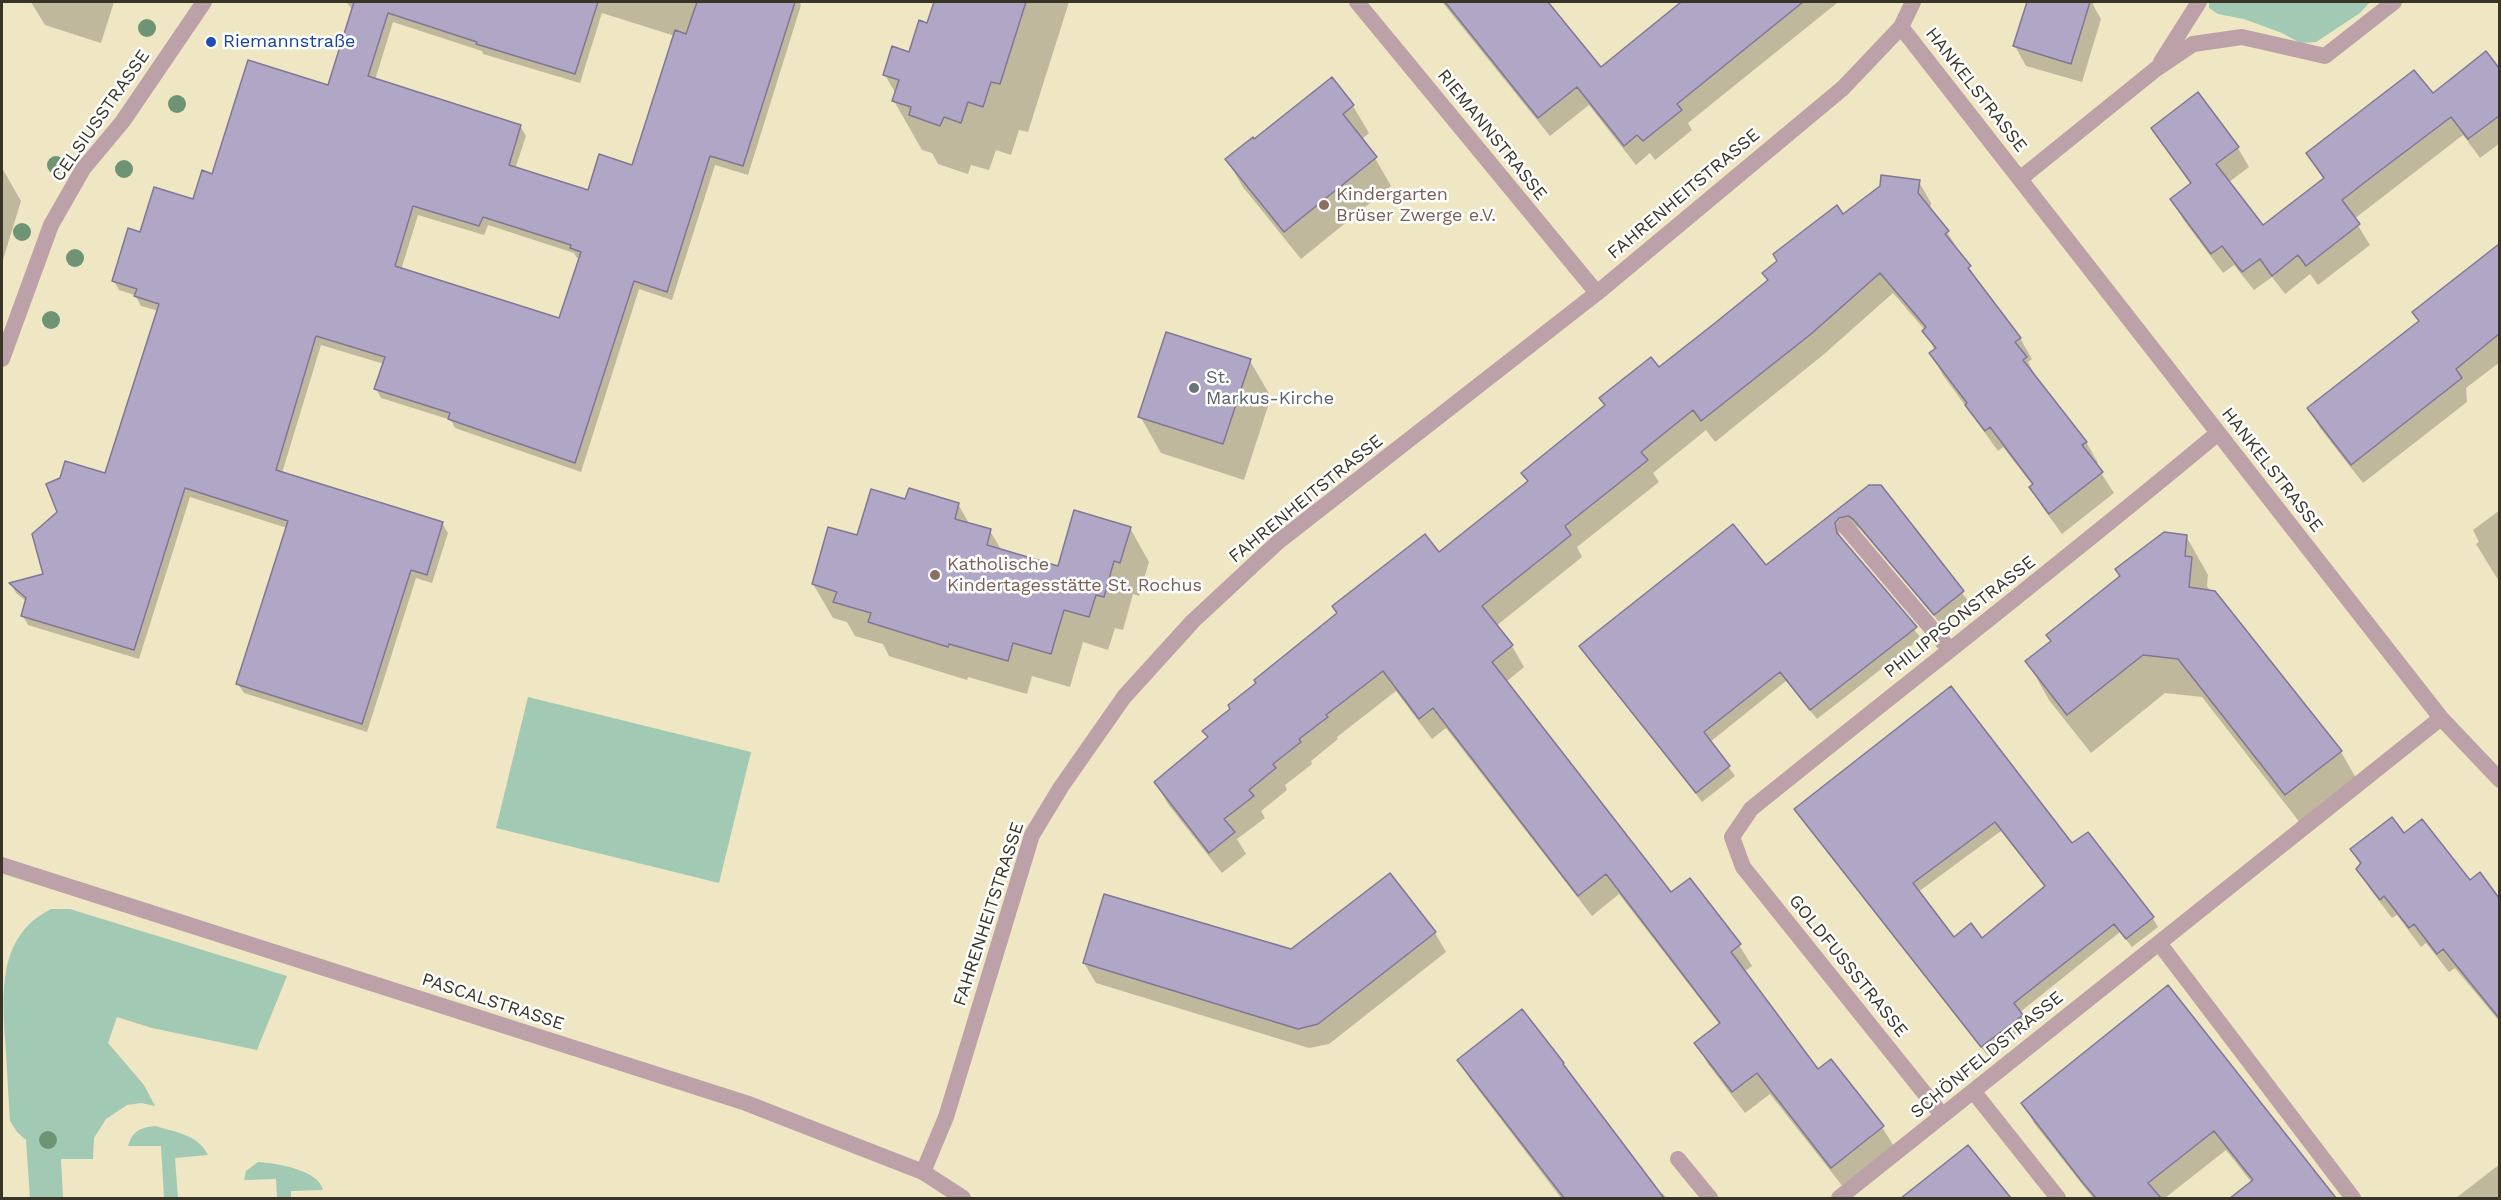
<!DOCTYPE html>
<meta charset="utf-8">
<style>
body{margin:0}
#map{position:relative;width:2501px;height:1200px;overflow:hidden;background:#efe6c4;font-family:"Work Sans",sans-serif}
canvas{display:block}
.frame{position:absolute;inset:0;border:3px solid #383527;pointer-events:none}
</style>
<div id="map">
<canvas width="2501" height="1200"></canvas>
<div class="frame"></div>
</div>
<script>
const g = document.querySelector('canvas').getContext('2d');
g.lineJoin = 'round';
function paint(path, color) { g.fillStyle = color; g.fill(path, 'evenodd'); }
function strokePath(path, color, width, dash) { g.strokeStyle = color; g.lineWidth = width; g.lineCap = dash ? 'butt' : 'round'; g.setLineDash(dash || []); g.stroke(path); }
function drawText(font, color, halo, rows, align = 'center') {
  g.font = font + ' "Work Sans",sans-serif'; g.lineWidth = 5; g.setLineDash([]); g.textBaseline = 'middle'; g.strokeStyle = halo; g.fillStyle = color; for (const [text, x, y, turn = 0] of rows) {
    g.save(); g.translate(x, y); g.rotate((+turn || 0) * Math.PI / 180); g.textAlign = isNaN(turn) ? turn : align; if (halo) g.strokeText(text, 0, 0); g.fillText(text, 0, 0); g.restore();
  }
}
const green = new Path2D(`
 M2209,2H2370L2360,13L2316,42L2300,43L2282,33L2244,19L2218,14L2209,8Z
 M528,697L751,752L719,883L496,828Z
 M51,909H70L287,976L257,1050L152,1028L117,1017L108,1043L144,1085L155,1106L141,1103L127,1105L106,1119L94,1138L93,1159H61L63,1198H30L26,1140L17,1132L10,1121C8,1093 7,1066 5,1038C2,985 0,935 51,909Z
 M155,1126C175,1132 199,1135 208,1155L175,1158L178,1198H164L161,1146H128C133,1131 139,1128 155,1126Z
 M258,1162C276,1163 319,1170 323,1190L291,1191V1198H277L276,1179L244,1180L246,1171Z`);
const shadow = new Path2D(`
 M31,2H114L101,43L45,25Z
 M346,2H799L801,5L748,175L715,165L672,300L639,289L581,472L455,428L451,420L381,398L376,389L384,364L321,345L282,473L442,523L448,533L432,583L416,578L367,732L244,693L238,684L287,528L190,497L139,659L28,625L23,616L27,602L16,593L11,584L45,575L106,475L159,311L141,306L135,295L119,290L114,281L141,234L194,201L213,175L329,87L353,10ZM602,13L675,36L633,167L589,192L515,169L526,136L520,126L375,80L393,22L482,51L483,54L580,83ZM418,215L484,235L488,225L574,253L577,258L581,259L560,320L401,270Z
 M935,2H1069L1028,132L1019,130L1011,155L996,150L989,170L971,165L968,174L938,164L932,153L922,150L894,101L896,94L885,75L910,54L928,25Z
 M1442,2H1546L1600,69L1684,2H1836L1837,3L1688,123L1692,130L1655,160L1650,153L1636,165L1589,105L1550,136Z
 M2028,2H2094L2093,5L2101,19L2082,82L2026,66L2015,46Z
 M2486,53L2500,71V143L2480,158L2463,135L2354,219L2370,245L2318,285L2310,274L2285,294L2272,277L2254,290L2234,265L2223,273L2183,219L2172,200L2191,185L2153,128L2238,148L2249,167L2229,182L2263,228L2324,180L2308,154L2432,95Z
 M1353,106L1369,133L1361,140L1375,158L1391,186L1301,259L1243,187L1227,160L1254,141Z
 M2,168L21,201L2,263Z
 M1919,182L1931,203L1930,210L1947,232L1982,288L2020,338L2032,359L2028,362L2037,379L2086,442L2098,463L2096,465L2114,493L2062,534L2043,508L2031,487L2033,486L2003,447L1998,451L1943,375L1931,354L1935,351L1925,330L1893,293L1823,355L1715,442L1706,430L1653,473L1659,482L1577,547L1582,557L1496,626L1512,646L1524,667L1506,682L1671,894L1739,945L1752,966L1744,972L1818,1071L1882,1127L1895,1148L1844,1188L1770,1094L1745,1113L1708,1064L1696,1043L1720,1025L1619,894L1592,916L1446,728L1432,739L1396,691L1337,737L1338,739L1311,761L1312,764L1285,785L1287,790L1261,811L1265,818L1237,839L1246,854L1222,873L1168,804L1156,783L1208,739L1204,731L1439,554L1529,483L1523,473L1769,281L1764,273L1843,216Z
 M2500,246V362L2466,388L2467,402L2363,483L2320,428L2309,409L2420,322L2414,312Z
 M1250,361L1271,397L1244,480L1161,453L1140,416Z
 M1881,486L1969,602L1940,623L1860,529L1854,525L1844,527L1839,533L1841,540L1921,638L1817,719L1786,681L1710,742L1735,776L1702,802L1581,646L1765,568Z
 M906,501L958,504L970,525L990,531L1002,551L1059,567L1130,528L1149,562L1139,596L1133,594L1123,630L1115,628L1108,650L1083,642L1070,687L1032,676L1027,694L968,677L967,680L889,656L883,644L855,636L847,622L833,618L813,584L858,537Z
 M2500,510V583L2476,544L2479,542L2473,530Z
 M2186,536L2208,575L2207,586L2211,592L2341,752L2363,790L2308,833L2202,697L2165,693L2091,753L2049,700L2027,661L2052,642L2048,636Z
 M1950,688L2071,845L2152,917L2158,927L2132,947L2120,932L2019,1013L2027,1025L1988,1056L1802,818ZM2001,831L2046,888L1982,940L1954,939L1918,892Z
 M2404,835L2470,882L2480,874L2500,899V1022L2455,968L2449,972L2426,943L2421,947L2397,915L2392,918L2370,889L2358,869L2361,866L2352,850Z
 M1390,875L1435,933L1446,952L1329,1044L1309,1048L1096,983L1084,963L1291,951Z
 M2168,988L2334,1198H2232L2252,1183L2226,1150L2165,1198H2093L2034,1123L2023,1103Z
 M1459,1060L1660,1196L1662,1193L1667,1198H1561L1470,1079Z
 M1968,1147L2009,1198H1904Z
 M2500,1164V1198H2456Z`);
const building = new Path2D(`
 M354,2H598L575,74L476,44L477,42L388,13L368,76L521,125L509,165L588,190L599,154L632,165L675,30L686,34L697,2H795L743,166L710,156L667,292L634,281L575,463L448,419L450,413L374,389L385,357L316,336L276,470L443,522L427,575L411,570L362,724L236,684L288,521L185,488L134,650L21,616L26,598L9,583L43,574L32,534L57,512L46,484L60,478L65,461L105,473L159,304L134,296L137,289L112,281L128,228L140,232L154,187L193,199L202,170L212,174L248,60L328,85ZM413,206L479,226L483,217L571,245L570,248L581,252L559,318L395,266Z
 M934,2H1026L1000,84L991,82L983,107L968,102L961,123L944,117L940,126L909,115L911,107L892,101L899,80L883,75L892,46L909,52L919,20L927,23Z
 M1445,2H1548L1601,67L1681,2H1803L1677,104L1682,110L1643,141L1637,135L1624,146L1577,87L1538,118Z
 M2027,2H2090L2071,64L2013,46Z
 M2486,51L2499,68V116L2468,139L2451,117L2369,179L2342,200L2360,224L2306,266L2298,255L2272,276L2260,259L2242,272L2222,246L2211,254L2170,199L2191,183L2151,128L2198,92L2239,147L2216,164L2263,225L2324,178L2306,153L2414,70L2433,93Z
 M1332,77L1354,105L1343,114L1377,157L1284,232L1225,159L1253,137L1254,139Z
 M1881,175L1920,180L1918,193L1949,231L1945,234L1971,266L1968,268L2021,338L2015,342L2027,357L2023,360L2087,442L2082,445L2103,472L2049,514L2029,487L2033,484L1990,427L1985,431L1965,405L1967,403L1929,353L1936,348L1922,331L1926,327L1880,273L1811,334L1701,421L1693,410L1641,452L1648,460L1565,526L1571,535L1482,606L1513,645L1492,662L1671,892L1690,878L1741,944L1731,952L1818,1069L1831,1059L1884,1126L1831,1168L1757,1073L1732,1092L1694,1043L1720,1023L1606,874L1578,896L1433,708L1419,719L1383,671L1326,715L1328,717L1299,739L1301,742L1273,764L1276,768L1249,790L1254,796L1224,819L1235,832L1209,853L1154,782L1208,737L1202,731L1230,709L1228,705L1256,683L1254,680L1337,613L1332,606L1425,534L1439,552L1528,481L1521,473L1605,405L1599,398L1651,357L1659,367L1715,323L1768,280L1762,273L1777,261L1773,254L1837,205L1843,214L1880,186Z
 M2499,244V334L2456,369L2462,378L2351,465L2307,408L2419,321L2412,312Z
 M1166,332L1251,359L1223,444L1138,417Z
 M1869,485H1881L1964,591L1934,615L1853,519L1848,516L1839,518L1835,523L1837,533L1917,627L1810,710L1780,672L1704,732L1730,766L1696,793L1579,646L1733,524L1766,565Z
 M909,488L959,503L955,519L991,529L987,545L1058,566L1074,510L1131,527L1120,563L1114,561L1104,597L1096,595L1089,617L1064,610L1051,654L1013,643L1008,661L949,644L948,647L868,622L871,613L833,602L837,592L812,584L828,527L857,535L871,489L905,499Z
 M2164,532L2187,535L2185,556L2192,557L2189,587L2215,591L2342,751L2285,795L2178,659L2143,655L2067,715L2025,661L2051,641L2046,635L2120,576L2115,569Z
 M1951,686L2072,843L2088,832L2154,917L2126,939L2114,924L2014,1003L2023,1015L1981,1047L1794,809ZM1995,822L2045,886L1982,938L1971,923L1954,937L1913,883Z
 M2392,817L2404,833L2422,819L2470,880L2480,872L2499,898V1018L2443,949L2437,954L2414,924L2409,928L2384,896L2380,900L2356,869L2361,863L2350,849Z
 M1390,873L1436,932L1318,1024L1298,1029L1083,963L1104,894L1291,949Z
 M2168,985L2232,1066L2336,1198H2230L2253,1180L2214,1131L2148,1183L2161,1198H2096L2083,1183L2021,1103Z
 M1522,1009L1564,1063L1563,1064L1664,1198H1564L1457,1060Z
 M1968,1145L2011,1198H1901Z`);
const service = new Path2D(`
 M2161,62L2199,2
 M2021,178L2156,69L2193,44L2242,37L2325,56L2394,2
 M1845,526L1949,649
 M1678,1159L1710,1198`);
const pedestrian = new Path2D(`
 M2159,943L2353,1198`);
const minor = new Path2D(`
 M1357,2L1597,293
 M1901,27L2441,718L2500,780
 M2,359L51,225L83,169L123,121L204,2
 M1973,1091L2058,1198
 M1942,1115L1743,867L1732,837L1751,809C1907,683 2065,561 2218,433
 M923,1172L946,1117L1032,835L1061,787L1124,697L1193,621L1278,542L1597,293L1843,88L1901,27L1913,2
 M1839,1198L2441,718`);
const tertiary = new Path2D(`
 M2,865L746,1103L923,1172L963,1198`);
const trees = [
 [147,28],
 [177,104],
 [56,165],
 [124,169],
 [22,232],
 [75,258],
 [51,320],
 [48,1140]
];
const markers = [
 [211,42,6,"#1a4fb4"],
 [1324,205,6,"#8d6e63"],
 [1194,388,6,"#6b7280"],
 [935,575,6,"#8d6e63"]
];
const transitNames = [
 ["Riemannstraße",223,42]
];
const streetNames = [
 ["HANKELSTRASSE",1976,90,52],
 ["CELSIUSSTRASSE",101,116,-55],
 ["RIEMANNSTRASSE",1492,135,51],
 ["FAHRENHEITSTRASSE",1684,194,-40],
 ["HANKELSTRASSE",2272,470,52],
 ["FAHRENHEITSTRASSE",1306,499,-39],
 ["PHILIPPSONSTRASSE",1960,617,-38],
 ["FAHRENHEITSTRASSE",989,914,-72],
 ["GOLDFUSSSTRASSE",1848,966,51],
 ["PASCALSTRASSE",493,1002,18],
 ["SCHÖNFELDSTRASSE",1987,1055,-39]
];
const educationNames = [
 ["Kindergarten",1336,195],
 ["Brüser Zwerge e.V.",1336,216],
 ["Katholische",947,565],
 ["Kindertagesstätte St. Rochus",947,586]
];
const worshipNames = [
 ["St.",1206,378],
 ["Markus-Kirche",1206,399]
];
paint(green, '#a2c9b3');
paint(shadow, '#0003');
paint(building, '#b0a7c6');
strokePath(building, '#807795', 1.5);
strokePath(service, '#bda1a8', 16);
strokePath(pedestrian, '#bda1a8', 16);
strokePath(minor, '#bda1a8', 16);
strokePath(tertiary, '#bda1a8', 16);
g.fillStyle = '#6e9474';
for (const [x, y] of trees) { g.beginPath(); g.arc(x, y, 9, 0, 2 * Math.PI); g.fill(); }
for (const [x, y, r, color] of markers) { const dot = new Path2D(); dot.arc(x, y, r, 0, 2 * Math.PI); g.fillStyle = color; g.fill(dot); strokePath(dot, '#fff', 2); }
drawText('18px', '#164399', '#fff', transitNames, 'left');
drawText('18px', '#383527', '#fff', streetNames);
drawText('18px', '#785e54', '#fff', educationNames, 'left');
drawText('18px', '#5b616d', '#fff', worshipNames, 'left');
</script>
